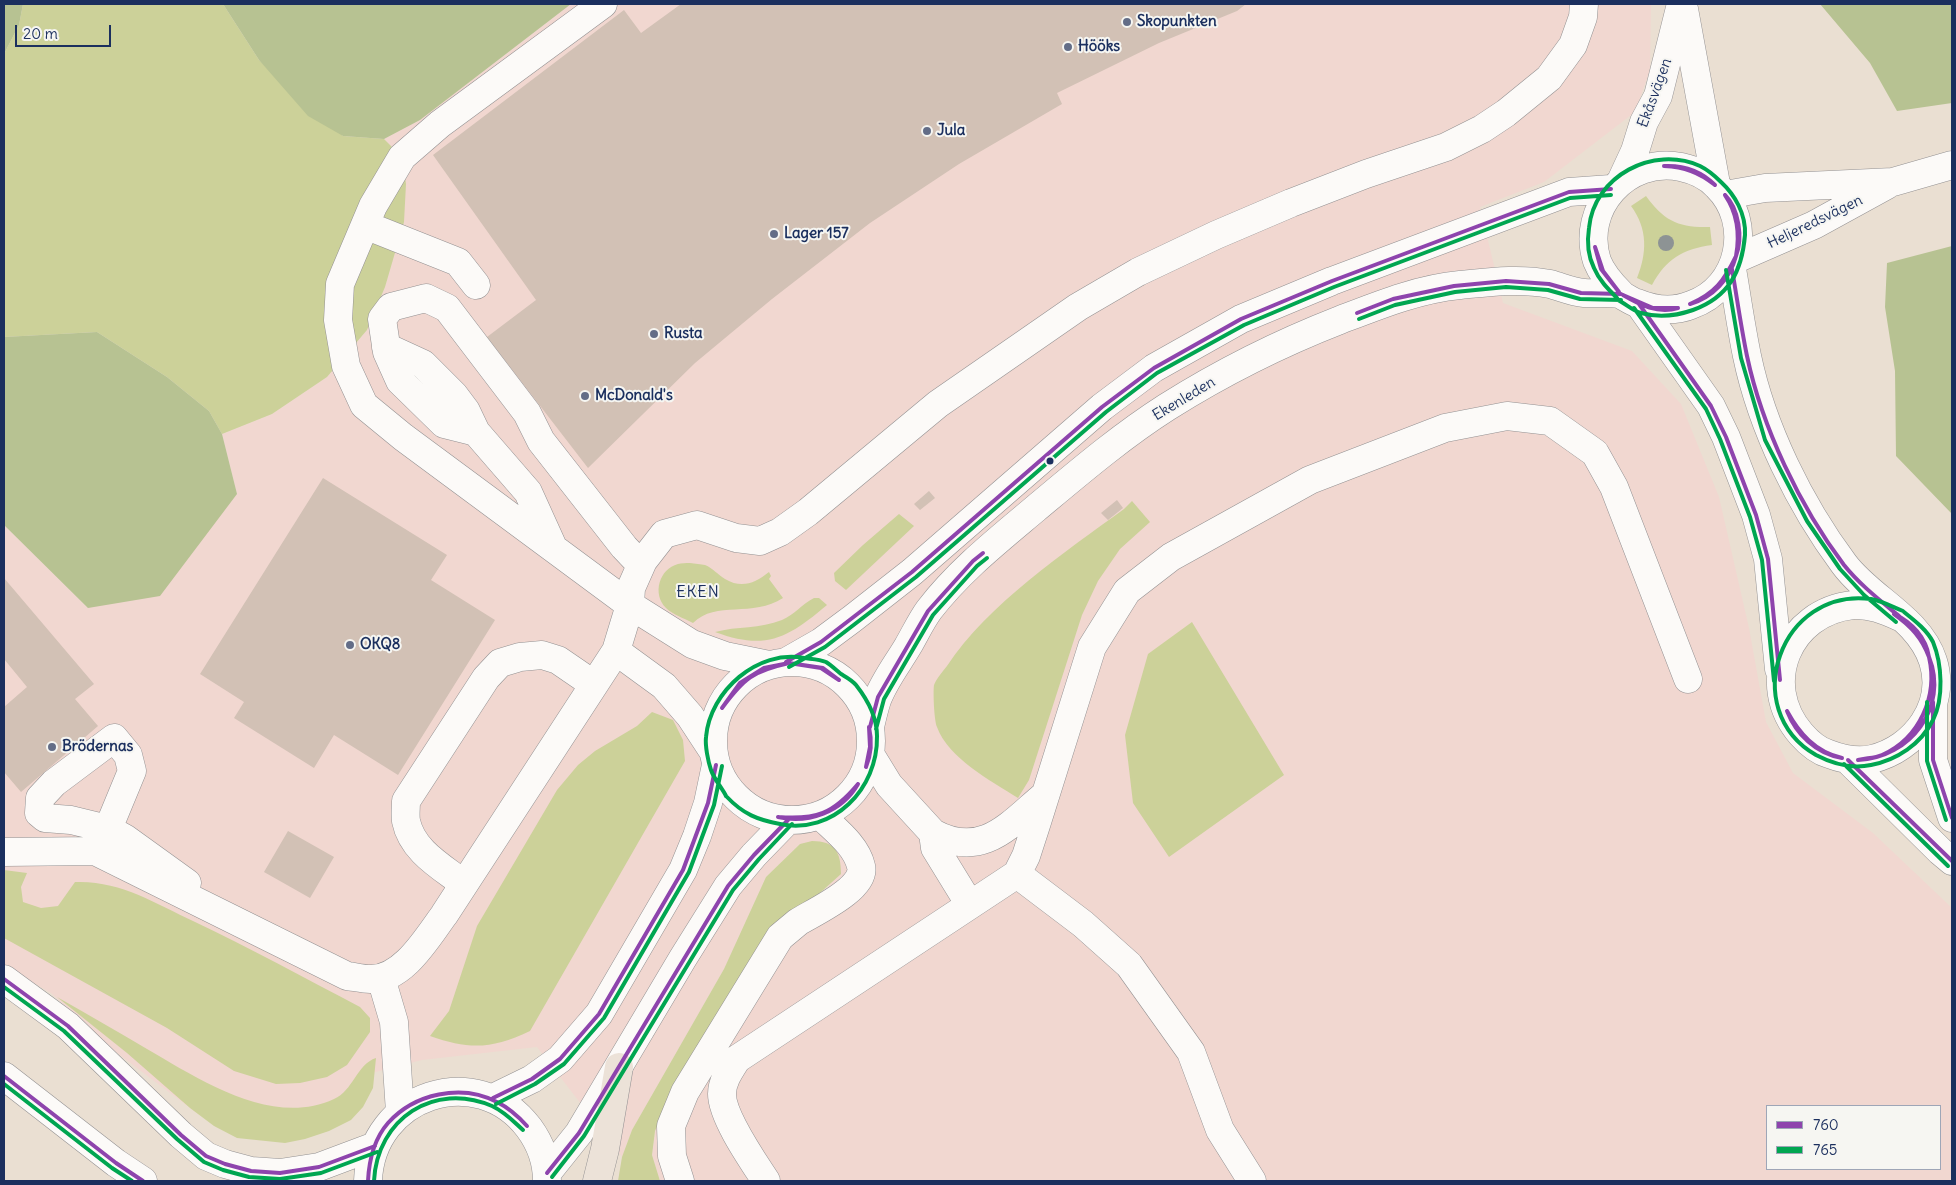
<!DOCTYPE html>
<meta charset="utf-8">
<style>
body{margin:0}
#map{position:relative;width:1956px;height:1185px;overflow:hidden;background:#eadfd2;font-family:Delius,sans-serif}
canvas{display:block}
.frame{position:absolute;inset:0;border:5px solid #1b2f5e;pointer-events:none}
.legend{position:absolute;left:1766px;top:1105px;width:175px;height:65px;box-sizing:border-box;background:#f6f6f2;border:1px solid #9ea6b7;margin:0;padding:6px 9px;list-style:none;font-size:15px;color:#1b2f5e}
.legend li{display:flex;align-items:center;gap:10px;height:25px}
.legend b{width:25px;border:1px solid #9ea6b7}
.scale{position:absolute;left:15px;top:25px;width:96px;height:22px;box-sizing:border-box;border:2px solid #1b2f5e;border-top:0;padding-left:6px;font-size:15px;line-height:18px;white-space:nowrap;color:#1b2f5e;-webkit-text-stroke:4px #f6f6f2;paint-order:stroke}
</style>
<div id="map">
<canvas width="1956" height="1185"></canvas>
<div class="frame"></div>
<ul class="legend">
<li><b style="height:6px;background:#8e44ad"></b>760</li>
<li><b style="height:6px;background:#00a651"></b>765</li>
</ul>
<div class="scale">20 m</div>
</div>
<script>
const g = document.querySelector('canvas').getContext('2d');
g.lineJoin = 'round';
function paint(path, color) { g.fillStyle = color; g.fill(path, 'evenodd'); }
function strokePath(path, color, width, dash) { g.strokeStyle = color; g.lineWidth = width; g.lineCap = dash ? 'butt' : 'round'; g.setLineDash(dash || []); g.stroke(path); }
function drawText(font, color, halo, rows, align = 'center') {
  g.font = font + ' Delius,sans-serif'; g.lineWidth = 4; g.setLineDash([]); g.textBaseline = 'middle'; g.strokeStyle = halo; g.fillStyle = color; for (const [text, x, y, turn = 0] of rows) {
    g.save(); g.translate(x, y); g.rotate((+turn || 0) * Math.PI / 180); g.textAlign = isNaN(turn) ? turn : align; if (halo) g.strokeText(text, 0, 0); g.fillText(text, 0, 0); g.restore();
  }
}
const built = new Path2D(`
 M571,4H1651L1650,70L1635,112L1544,182L1480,207L1503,303L1632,351L1681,404L1719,497L1749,628L1766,722L1793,773L1873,833L1952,908V1181H660L652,1155L655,1132L665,1108L811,901L829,886L800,844L766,877L724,969L632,1130L622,1157L537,1047L422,1060L368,1074L349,1111L198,1114L117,1053L51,993L4,966V525L88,608L237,494L222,434L272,414L327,377L367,330L385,287L404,222L402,157L384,139L420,120ZM1767,1106H1940V1169H1767Z`);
const green = new Path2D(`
 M23,4H223L259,60L343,136L384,139L402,157L406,184L404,222L385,287L367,330L327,377L272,414L222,434L209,411L167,377L97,332L4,337V54L19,25Z
 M1646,196C1664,221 1679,228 1710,227L1712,245C1683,249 1666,259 1652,285L1637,278C1647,253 1648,229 1631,206Z
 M1132,501L1150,522L1120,549L1098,581L1082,615L1029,780L1018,798C991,781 948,758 937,727C934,720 933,691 934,685C936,679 943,671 947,666C987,605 1065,552 1124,509Z
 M899,514L914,526L846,590L835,581L834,573L863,545Z
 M690,563C695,564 701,564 705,565C713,568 718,575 725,579C742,589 755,583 769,572L771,576L769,579L783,598C753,618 716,600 693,623C684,618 673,615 666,608C652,594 659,569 678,564C681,563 686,563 690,563Z
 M814,598H819L827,605C788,638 766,651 715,632C737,626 760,629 782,620C794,615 802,604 814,598Z
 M1192,622L1284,775L1169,857L1133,803L1125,735L1148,654Z
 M652,712L673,720L683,740L685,761L530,1031C492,1049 470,1050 430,1036L449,1011L477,926L557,790L578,765L595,751L637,726Z
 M812,841C835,841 841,852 841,874L811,901L665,1108L655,1131L652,1155L660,1181H618L622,1157L632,1130L724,969L766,877L800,844Z
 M4,870L27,873L21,887L23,902L41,908L58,906L75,882C119,880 155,903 193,921C250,948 305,978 360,1007L370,1018V1032L347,1065L327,1077L300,1083L276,1084L234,1071L167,1028L4,938Z
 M57,997C87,1014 117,1031 147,1049C199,1079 272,1128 334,1099C353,1091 357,1064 376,1058L373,1088L363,1107L351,1120L329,1131L305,1139L285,1143L237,1138L214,1126L190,1108L127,1053Z`);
const forest = new Path2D(`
 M4,4H23L19,25L4,54Z
 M223,4H571L420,120L384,139L343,136L308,116L259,60Z
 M1820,4H1952V103L1897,111L1870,63Z
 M1952,246V514L1896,456L1895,371L1885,307L1887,263Z
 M97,332L167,377L209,411L222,434L237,494L160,596L88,608L4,525V337Z`);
const building = new Path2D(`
 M681,4H1246L1237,11L1159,43L1057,93L1062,104L959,164L870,223L772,299L695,363L588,468L487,337L536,300L433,155L624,10L641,33Z
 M323,478L447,555L431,580L495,620L398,775L334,735L314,768L234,718L244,702L200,674Z
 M929,491L935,498L920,510L914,504Z
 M1117,500L1123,508L1108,520L1101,513Z
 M4,578L94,684L75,699L98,726L21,792L4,772V707L27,687L4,659Z
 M288,831L334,857L310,898L264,872Z`);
const minor = new Path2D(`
 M603,4L440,124L402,157L373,206L340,284L338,320L346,366L364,405L403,437L630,605L692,644L725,656L769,665
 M1684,9L1716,184
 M1622,179L1635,151L1644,122L1658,96L1681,4
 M1725,195L1765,188L1893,182L1952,165
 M365,225L458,262L476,285
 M1736,259L1814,225L1887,185
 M1732,269C1737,298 1741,327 1747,356C1762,428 1800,505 1844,564C1870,599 1919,618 1933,661C1947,705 1915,749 1872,759C1858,762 1842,759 1829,754C1818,751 1808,742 1801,734C1758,684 1788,612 1853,605C1870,604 1885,610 1900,617
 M1639,304L1711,406L1726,437L1756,515L1768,559L1779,669
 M386,347L423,364L454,395L466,411L476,432
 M552,545L528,492L476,432L444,424L400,381L387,352L382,319L391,307L426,298L447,308L527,413L541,441L624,547L641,565
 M616,651L664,686L690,716L713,751
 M786,662L821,642L852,619L912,572L1102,407L1154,368L1241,319L1332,281L1569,192L1611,189
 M713 741a79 79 0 1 1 158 0a79 79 0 1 1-158 0Z
 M1933,705V760L1952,818
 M870,727C872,718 874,709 877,700C884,681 898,663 908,646C915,634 921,621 929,610C959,571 997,541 1035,509C1077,474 1120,437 1167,407C1221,373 1281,343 1340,320C1379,305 1418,289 1460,285C1490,282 1520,278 1550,284C1561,287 1572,292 1584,293C1595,294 1607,292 1619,294C1625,296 1630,301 1637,303C1654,310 1674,312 1691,305C1741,288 1754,222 1717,186C1707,175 1695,170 1681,167C1627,156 1580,208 1597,261C1602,274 1611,284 1621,294
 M870,754L889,785L933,833C983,860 1010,824 1045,795
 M1848,760L1940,851L1952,861
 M933,833L935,848L970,905
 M95,851L108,829L132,771L128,755L114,738L54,783L40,798L39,813L45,818L71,820L108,829L126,839L187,883
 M4,852L95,851L347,976C355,977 363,979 370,979C403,980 427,938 444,915L616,651L630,605L631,588L643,561L664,534L697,525L736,538L760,541L780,532L808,512L938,404L1078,307L1138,272L1216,235L1291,203L1366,174L1446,147L1482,129L1506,113L1549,78L1573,45L1583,17L1584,4
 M1017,874L1083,924L1129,965L1191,1052L1220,1130L1252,1181
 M464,884C442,867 412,851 406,821C405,815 406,807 406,801L486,678L500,663L520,657L542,655L558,660L593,684
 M381,978L394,1022L400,1112
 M4,979L68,1026L181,1135L206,1156L225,1164L251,1171L280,1173L319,1167L375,1146
 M4,1076L116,1163L143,1181
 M493,1098L532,1079L560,1059L599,1014L683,870L697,836L708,803L716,765
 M547,1173L579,1133L683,958L728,886L754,855L788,820
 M368,1181C371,1095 477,1059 529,1128C540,1143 547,1162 547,1181
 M680,1181L672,1156L671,1126L685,1092L780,937C786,932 792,927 798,922C814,912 867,888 861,866C856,845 835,830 820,815
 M766,1181C753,1161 722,1117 722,1094C722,1081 730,1070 737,1059L1017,874L1026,856L1037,822L1092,647L1127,591L1171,557L1310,480L1445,428L1507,416L1550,421L1595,453L1614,487L1688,679`);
const highway = new Path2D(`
 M597,1181L605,1149L619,1067`);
const bus1 = new Path2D(`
 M1664,166C1684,167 1699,172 1715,185
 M1664,166C1684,165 1701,171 1715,185
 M1725,195C1739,209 1743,238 1736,256
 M1725,195C1738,214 1740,234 1736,256
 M1595,247L1603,271L1619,292
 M1595,247L1601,269L1619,292
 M1732,269C1737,298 1741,327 1747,356C1762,427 1800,507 1844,565C1860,585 1881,601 1900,617
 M1623,295L1653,308H1678
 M1623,295C1640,305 1658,314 1678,308
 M1639,304L1711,406L1726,437L1756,515L1768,559L1780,680
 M1690,304C1715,293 1724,281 1736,256
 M1690,304C1713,297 1730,279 1736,256
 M1357,313L1393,299L1454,286L1506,281L1549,284L1581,293L1621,294
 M1894,614C1912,622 1926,638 1929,657
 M1894,614C1911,626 1922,638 1929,657
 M786,662L821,642L912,572L1102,407L1154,368L1241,319L1332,281L1569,192L1611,189
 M789,663L823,668L839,680
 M789,663L821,668L839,680
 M1933,702V760L1952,818
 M722,708L740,683L764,668L789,663
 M722,708C744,678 753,671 789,663
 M1787,711C1799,733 1815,752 1842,758
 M1787,711C1796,734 1816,754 1842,758
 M870,727L878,697L928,611L973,561L983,553
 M1848,760L1952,861
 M1858,760C1910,758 1949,707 1929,657
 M1858,760C1866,758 1875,758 1882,755C1920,738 1938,696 1929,657
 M866,767L870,747L869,727
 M866,767C871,755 872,740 869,727
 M778,817C816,820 833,814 858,784
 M778,817C808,824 842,812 858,784
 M4,979L68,1026L181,1135L206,1156L225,1164L251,1171L280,1173L319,1167L375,1146
 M4,1076L116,1163L143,1181
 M493,1098L532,1079L560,1059L599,1014L683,870L708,803L716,765
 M547,1173L579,1133L728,886L754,855L788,820
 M368,1181C369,1161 374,1139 388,1123C414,1094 461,1083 497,1102C509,1108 518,1116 527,1126`);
const bus2 = new Path2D(`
 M1726,270L1741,358L1765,440L1807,521L1840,569L1864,595L1896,622
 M1617,298C1608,289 1599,280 1594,268C1588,256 1587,241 1589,228C1594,176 1653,145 1700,166C1708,170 1714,175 1721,182C1735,195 1746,214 1745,235C1742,271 1729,297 1693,310C1676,316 1659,318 1641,313C1633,311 1626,304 1618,300
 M1634,308L1706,409L1720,439L1750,517L1762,560L1774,681
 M1359,319L1395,305L1455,292L1506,287L1548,290L1580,299L1621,300
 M1903,611C1893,607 1882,601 1871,599C1781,587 1737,709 1816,755C1833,764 1852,769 1871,765C1897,760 1921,744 1933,720C1944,698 1942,664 1933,642C1927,630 1914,620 1904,612
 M789,667L825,647L916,577L1106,412L1157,373L1244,325L1334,287L1570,198L1611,195
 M1927,702V761L1946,820
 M876,729L884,699L933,615L977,566L987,558
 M1844,764L1948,866
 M726,796C722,788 714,779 711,770C708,761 705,746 706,737C710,691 758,649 804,658C810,659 819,659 826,662C831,665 836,670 841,674C846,677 852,680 856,685C867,699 877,718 877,736C878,789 833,835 780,824C758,820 743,814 727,797
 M4,987L64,1031L177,1139L204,1162L223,1170L249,1177L280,1179L321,1173L377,1152
 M4,1084L112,1168L132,1181
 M496,1104L535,1084L564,1064L604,1018L689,872L714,805L722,766
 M552,1177L584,1136L733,890L759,859L792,824
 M374,1181C377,1119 434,1081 492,1106C505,1112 513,1121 523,1130`);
const trees = [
 [1666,243]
];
const markers = [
 [1127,22,5,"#636d87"],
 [1068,47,5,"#636d87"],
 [927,131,5,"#636d87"],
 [774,234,5,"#636d87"],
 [654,334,5,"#636d87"],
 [585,396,5,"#636d87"],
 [1050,461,4.5,"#1b2f5e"],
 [350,645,5,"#636d87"],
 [52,747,5,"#636d87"]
];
const poiNames = [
 ["Skopunkten",1137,22],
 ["Hööks",1078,47],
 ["Jula",937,131],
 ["Lager 157",784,234],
 ["Rusta",664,334],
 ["McDonald's",595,396],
 ["OKQ8",360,645],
 ["Brödernas",62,747]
];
const streetNames = [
 ["Ekåsvägen",1655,93,-70],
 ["Heljeredsvägen",1815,222,-26],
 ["Ekenleden",1184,399,-31]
];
const neighbourhoodNames = [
 ["EKEN",698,592]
];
paint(built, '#f1d7d0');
paint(green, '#ccd199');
paint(forest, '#b7c292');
paint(building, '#d2c1b5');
strokePath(minor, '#939192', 29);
strokePath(highway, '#939192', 29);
strokePath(minor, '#fcfaf8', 28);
strokePath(highway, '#ece2d8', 28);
strokePath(bus1, '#8e44ad', 4);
strokePath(bus2, '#00a651', 4);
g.fillStyle = '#8d9394';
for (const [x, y] of trees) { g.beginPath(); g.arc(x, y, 8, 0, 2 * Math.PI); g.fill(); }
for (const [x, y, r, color] of markers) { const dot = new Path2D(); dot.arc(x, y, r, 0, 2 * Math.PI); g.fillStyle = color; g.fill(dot); strokePath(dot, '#f6f6f2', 2); }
drawText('bold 15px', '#1b2f5e', '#f6f6f2', poiNames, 'left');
drawText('15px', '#1b2f5e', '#f6f6f2', streetNames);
g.letterSpacing = '1px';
drawText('16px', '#1b2f5e', '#f6f6f2', neighbourhoodNames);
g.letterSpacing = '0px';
</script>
